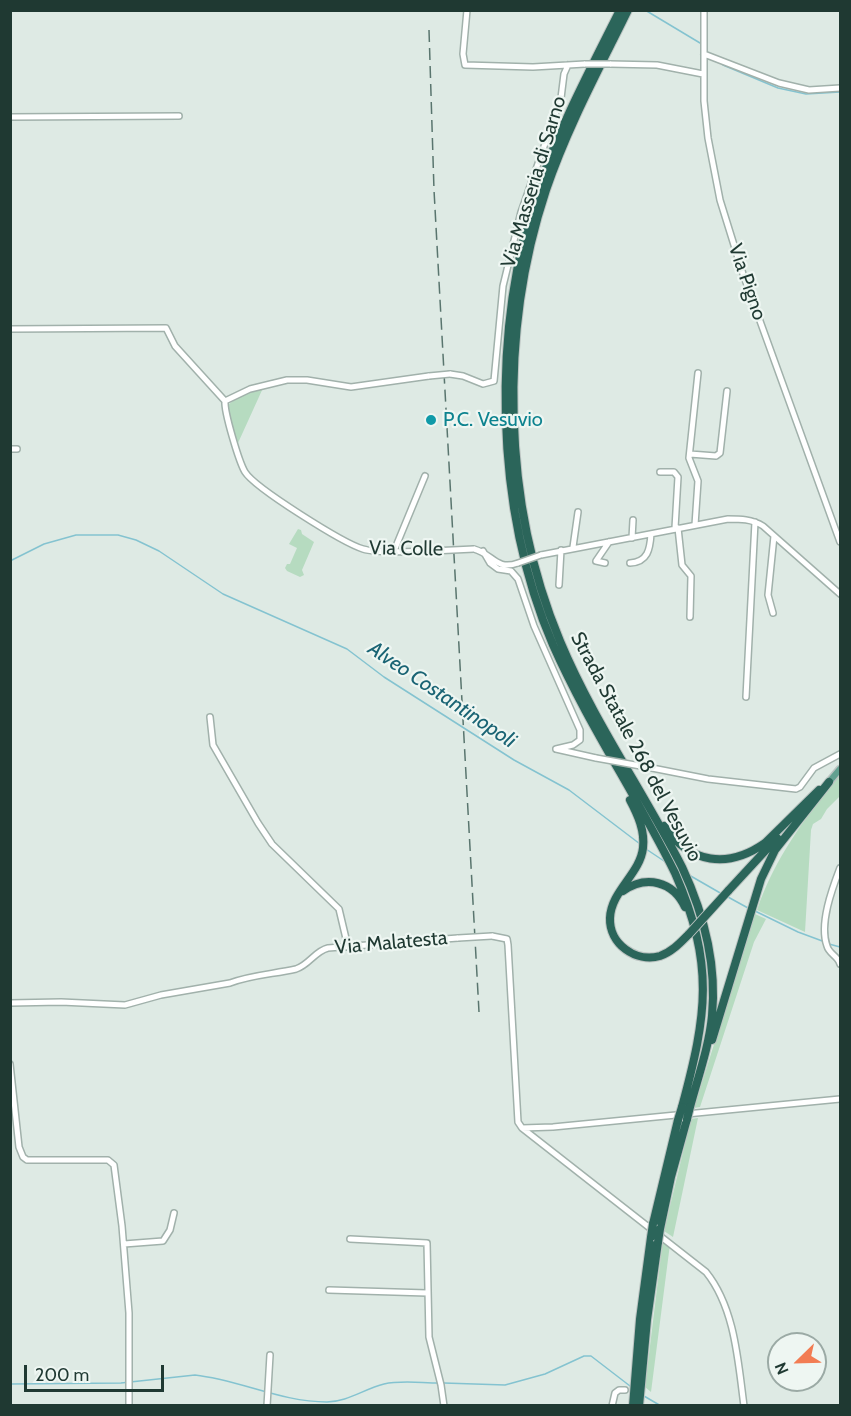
<!DOCTYPE html>
<style>
body{margin:0}
#map{position:relative;width:851px;height:1416px;overflow:hidden;background:#deeae4;font-family:Cabin,sans-serif}
canvas{display:block}
.frame{position:absolute;inset:0;border:12px solid #1f3932;pointer-events:none}
.north{position:absolute;left:767px;top:1332px;width:60px;height:60px;box-sizing:border-box;background:#eef6f2;border:2px solid #9baaa5;border-radius:50%;rotate:247deg;font-size:16px;font-weight:700;line-height:24px;text-align:center;color:#1f3932}
.north::after{content:'';display:block;margin:auto;width:21px;height:27px;background:#f27c53;clip-path:polygon(50% 0,100% 100%,50% 72%,0 100%)}
.scale{position:absolute;left:24px;top:1365px;width:140px;height:27px;box-sizing:border-box;border:3px solid #1f3932;border-top:0;padding-left:8px;font-size:18px;line-height:21px;white-space:nowrap;color:#1f3932;-webkit-text-stroke:4px #eef6f2;paint-order:stroke}
</style>
<div id="map">
<canvas width="851" height="1416"></canvas>
<div class="frame"></div>
<div class="north">N</div>
<div class="scale">200 m</div>
</div>
<script>
const g = document.querySelector('canvas').getContext('2d');
g.lineJoin = 'round';
function paint(path, color) { g.fillStyle = color; g.fill(path, 'evenodd'); }
function strokePath(path, color, width, dash) { g.strokeStyle = color; g.lineWidth = width; g.lineCap = dash ? 'butt' : 'round'; g.setLineDash(dash || []); g.stroke(path); }
function drawText(font, color, halo, rows, align = 'center') {
  g.font = font + ' Cabin,sans-serif'; g.lineWidth = 4.5; g.setLineDash([]); g.textBaseline = 'middle'; g.strokeStyle = halo; g.fillStyle = color; for (const [text, x, y, turn = 0] of rows) {
    g.save(); g.translate(x, y); g.rotate((+turn || 0) * Math.PI / 180); g.textAlign = isNaN(turn) ? turn : align; if (halo) g.strokeText(text, 0, 0); g.fillText(text, 0, 0); g.restore();
  }
}
const green = new Path2D(`
 M263,388L238,443L228,414V405L239,396Z
 M298,529L301,530L302,534L314,542L302,570L304,575L300,577L287,571L285,568L287,564H290L297,548L289,544Z
 M840,774V796L827,809L821,819L813,824L811,830L805,932L757,910C774,859 807,815 840,774Z
 M755,914L766,919L754,942L700,1107L694,1108Z
 M698,1118L673,1237L664,1231L691,1119Z
 M663,1239L670,1244L651,1392L645,1387Z`);
const stream = new Path2D(`
 M645,10L700,43
 M723,65L778,88L806,94L840,92
 M10,561L44,544L76,535H118L136,540L159,551L223,594L347,649L384,677L514,760L569,790L640,844
 M646,849L667,863
 M689,875L722,894
 M728,897L748,908
 M755,911L798,932L825,942
 M829,944L840,947
 M444,1383L505,1385L545,1374L584,1356H591L630,1386
 M10,1384L121,1383L195,1375C240,1380 281,1402 327,1402C347,1402 364,1389 384,1384C401,1380 421,1383 439,1383
 M644,1396L661,1406`);
const minor = new Path2D(`
 M467,10L463,54L465,65L533,67L585,64
 M704,10V101L708,138L720,200L743,274L840,542
 M704,54L779,83L809,90L840,88
 M610,64L657,65L703,74
 M10,117L179,116
 M10,329L166,328L175,346L225,401C224,412 239,462 245,472C255,488 343,543 363,549C379,554 414,551 432,551
 M450,374L463,376L483,384L494,381L503,286L521,212L561,98L564,74L568,65
 M225,401L250,389L287,380H307L351,387L429,376
 M10,449H17
 M690,454L716,456L720,453L727,391
 M660,472H674L678,477L675,528
 M695,525L698,481L689,458L698,373
 M678,528L682,565L691,576L690,617
 M632,538L633,520
 M573,547L578,512
 M474,549C493,554 496,571 518,563
 M394,551L425,476
 M483,551L490,563L498,569L511,571L518,579L534,626L580,730V740L573,745L556,749
 M541,555L728,519C740,519 752,519 763,526L840,594
 M605,563L596,561L609,542
 M630,563C648,562 650,549 651,534
 M559,585L561,550
 M773,613L768,595L774,536
 M746,697L755,522
 M210,717L213,745L258,823L272,844L339,909L348,947
 M556,749L596,758
 M652,768L708,779L796,789L800,787L814,768L840,754
 M840,868C832,889 819,924 827,946C829,954 838,956 840,964
 M492,936L507,939L508,945L518,1122L522,1128L553,1127L840,1099
 M10,1003L61,1002L125,1005L161,995L230,983C251,975 274,974 296,969C309,965 315,951 328,948L458,938
 M10,1064L19,1147L23,1157L27,1160H108L114,1165L122,1226L129,1313V1406
 M522,1128L706,1272C735,1308 738,1361 744,1406
 M350,1239L427,1243L429,1337L441,1385L444,1406
 M124,1244L163,1241L170,1230L174,1213
 M329,1290L427,1293
 M267,1406L270,1355
 M612,1406L615,1393L619,1390H625`);
const major = new Path2D(`
 M829,782L840,769`);
const highway = new Path2D(`
 M620,10C591,68 560,126 539,187C491,327 494,508 553,645C588,724 637,796 675,873C715,965 707,1014 682,1107
 M628,10C599,69 567,128 546,190C499,331 502,503 560,641C593,720 643,791 682,867C704,914 717,964 712,1016C709,1047 698,1077 690,1107
 M630,800C638,815 645,831 643,848C640,874 611,891 610,918C609,944 636,963 660,956C672,952 681,942 689,934
 M664,826C690,864 728,869 765,843L819,790
 M623,891C646,875 673,881 685,907
 M728,891L777,838
 M712,1040L761,879L775,850L829,782
 M653,1224L678,1120
 M660,1229L671,1177L687,1119
 M633,1406L640,1319L651,1237
 M639,1406L647,1320L658,1242`);
const rail = new Path2D(`
 M429,30L434,190L479,1012`);
const minorBridge = new Path2D(`
 M585,64H610
 M429,376L450,374
 M432,551L474,549
 M518,563L541,555
 M596,758L652,768
 M458,938L492,936`);
const highwayBridge = new Path2D(`
 M689,934L728,891
 M687,1119L690,1107
 M678,1120L682,1107
 M651,1237L653,1224
 M658,1242L660,1229`);
const markers = [
 [431,420,6,"#0f9aa8"]
];
const streetNames = [
 ["Via Masseria di Sarno",534,182,-73],
 ["Via Pigno",747,282,71],
 ["Via Colle",406,549,1],
 ["Strada Statale 268 del Vesuvio",636,747,62],
 ["Via Malatesta",391,943,-5]
];
const cultureNames = [
 ["P.C. Vesuvio",443,420]
];
const waterNames = [
 ["Alveo Costantinopoli",442,695,34]
];
paint(green, '#b6dbc0');
strokePath(stream, '#84c3d0', 1.5);
strokePath(minor, '#a1b1ab', 8);
strokePath(major, '#bcc4c2', 9);
strokePath(highway, '#bcc4c2', 10);
strokePath(minor, '#fff', 5);
strokePath(major, '#62a090', 6);
strokePath(highway, '#2b655a', 8);
strokePath(rail, '#59756e', 1.5, [12, 6]);
strokePath(minorBridge, '#a1b1ab', 8, []);
strokePath(highwayBridge, '#bcc4c2', 10, []);
strokePath(minorBridge, '#fff', 5);
strokePath(highwayBridge, '#2b655a', 8);
for (const [x, y, r, color] of markers) { const dot = new Path2D(); dot.arc(x, y, r, 0, 2 * Math.PI); g.fillStyle = color; g.fill(dot); strokePath(dot, '#eef6f2', 2); }
drawText('20px', '#1f3932', '#eef6f2', streetNames);
drawText('20px', '#0d838f', '#eef6f2', cultureNames, 'left');
drawText('italic 21px', '#1a6474', '#eef6f2', waterNames);
</script>
